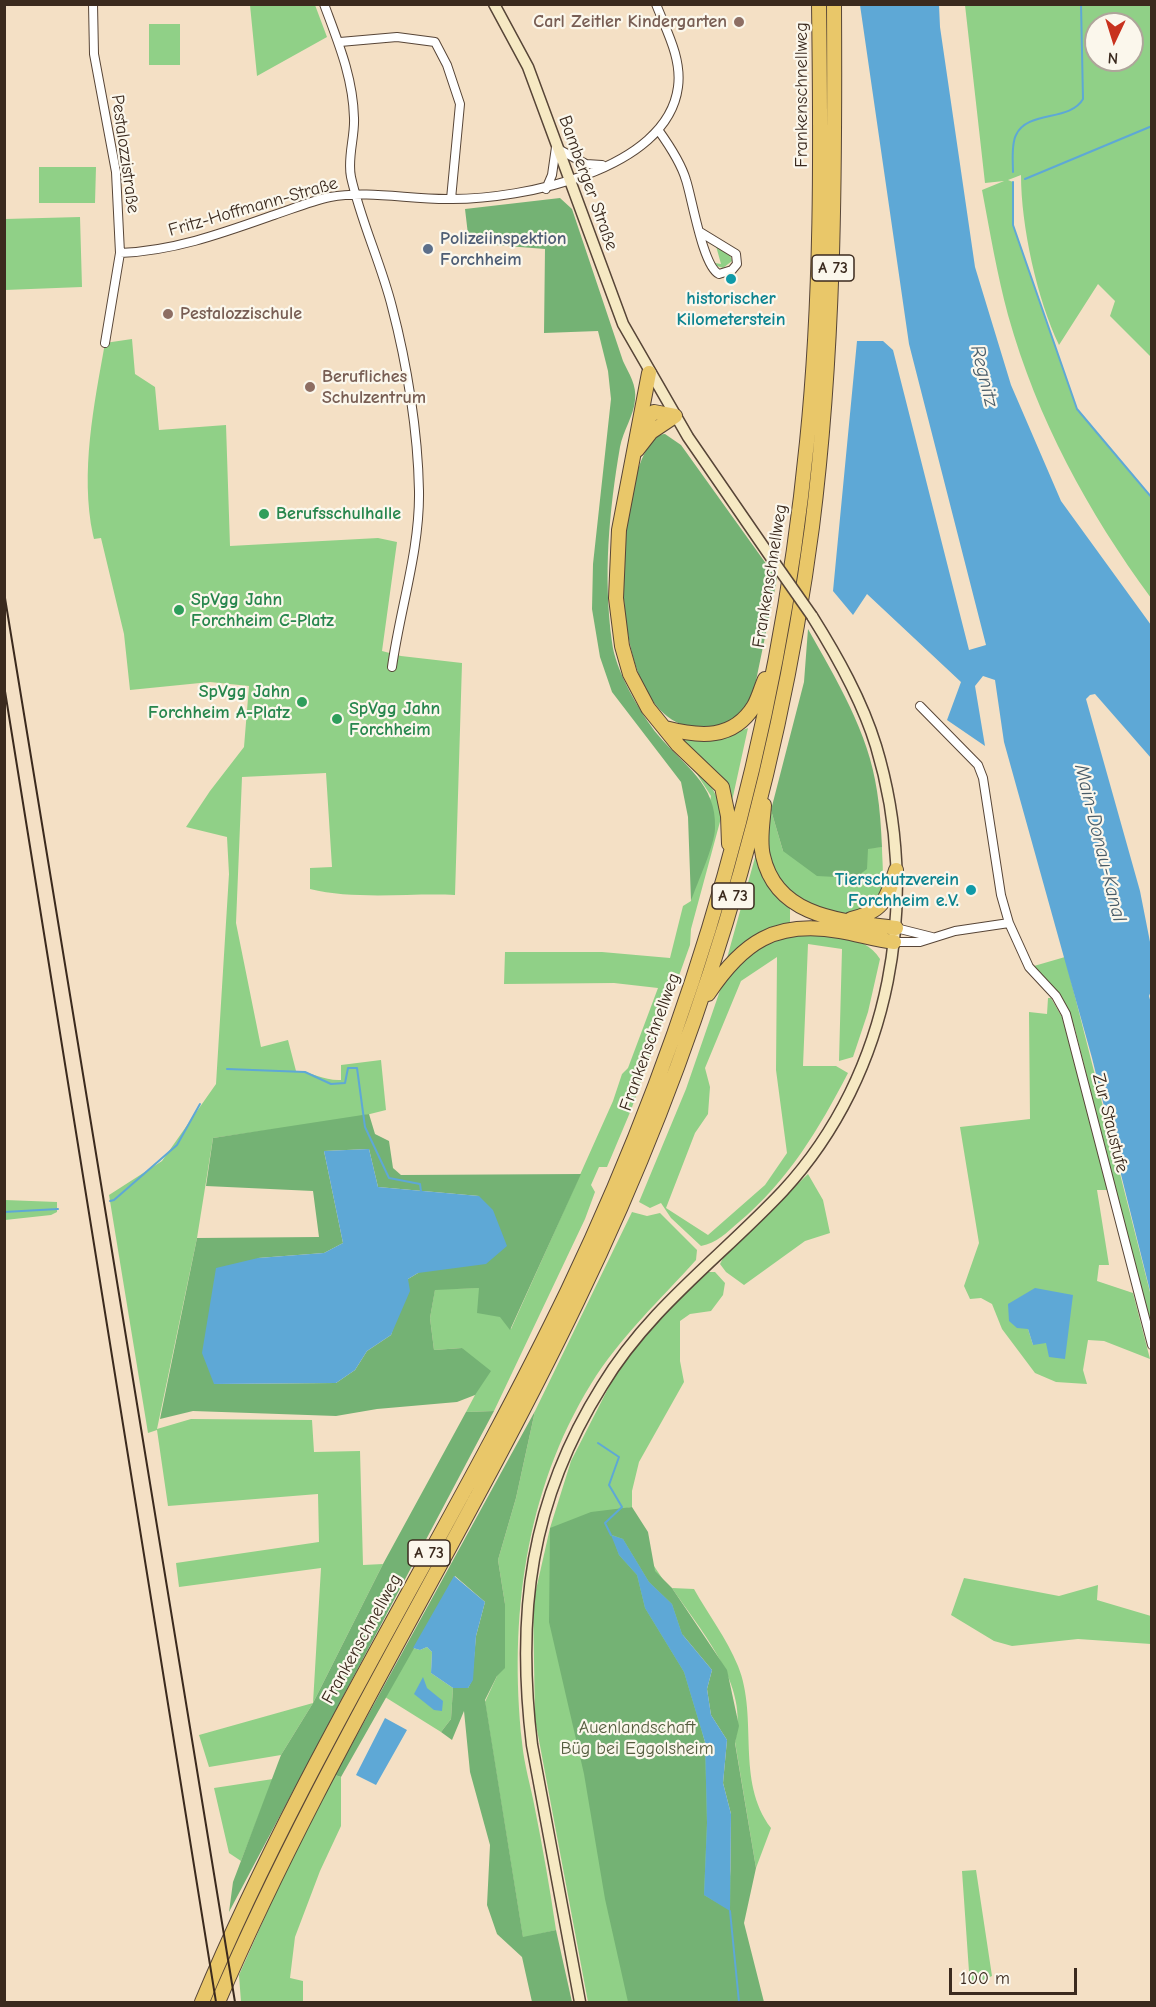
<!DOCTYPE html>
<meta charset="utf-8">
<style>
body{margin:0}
#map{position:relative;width:1156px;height:2007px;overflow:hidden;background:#f4e0c5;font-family:"Comic Neue",sans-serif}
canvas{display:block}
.frame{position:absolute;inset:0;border:6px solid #3b2a1e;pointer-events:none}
.north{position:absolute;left:1084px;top:12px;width:60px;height:60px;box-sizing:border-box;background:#fbf7ec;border:2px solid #aea59a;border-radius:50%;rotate:184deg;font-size:16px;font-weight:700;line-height:24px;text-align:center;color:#3b2a1e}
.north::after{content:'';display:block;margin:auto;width:21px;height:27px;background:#c8321e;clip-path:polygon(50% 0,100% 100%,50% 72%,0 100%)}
.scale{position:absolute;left:949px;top:1968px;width:128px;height:27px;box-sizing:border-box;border:3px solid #3b2a1e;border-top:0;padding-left:8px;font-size:18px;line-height:21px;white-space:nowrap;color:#3b2a1e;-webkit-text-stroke:4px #fbf7ec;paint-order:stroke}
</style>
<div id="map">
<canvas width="1156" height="2007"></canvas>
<div class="frame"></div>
<div class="north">N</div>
<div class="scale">100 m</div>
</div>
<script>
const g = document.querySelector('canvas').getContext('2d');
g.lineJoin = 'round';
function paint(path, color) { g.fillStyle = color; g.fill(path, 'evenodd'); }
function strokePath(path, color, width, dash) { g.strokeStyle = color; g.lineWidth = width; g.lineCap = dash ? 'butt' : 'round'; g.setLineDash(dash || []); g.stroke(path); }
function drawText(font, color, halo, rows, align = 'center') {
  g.font = font + ' "Comic Neue",sans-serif'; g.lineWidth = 4.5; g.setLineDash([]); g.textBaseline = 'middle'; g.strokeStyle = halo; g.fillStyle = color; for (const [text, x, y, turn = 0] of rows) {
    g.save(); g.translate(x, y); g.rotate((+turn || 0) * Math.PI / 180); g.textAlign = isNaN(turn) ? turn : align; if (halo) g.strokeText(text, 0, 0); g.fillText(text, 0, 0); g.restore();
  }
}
const green = new Path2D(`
 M250,5H315L327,37L257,76Z
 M965,5H1151V357L1110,316L1115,301L1098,284L1059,345C1037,299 1021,226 1021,175L1008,180L1013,182V225L1077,409L1151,498V598C1088,512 1037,419 1008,315C997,274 990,232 982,190L1004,181L985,183ZM1096,24H1132V60H1096Z
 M149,24H180V65H149Z
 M39,167H96L95,203H39Z
 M80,217L82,287L5,290V219Z
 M710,241L730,255L732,261L723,268L717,266L715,263L721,264L716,246L710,244Z
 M132,339L135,374L155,387L159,430L226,425L230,546L378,538L397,542L382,651L401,656L462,663L455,895C409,893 354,900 310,889V868L332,867L326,773L242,777L236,923L261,1047L288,1040L296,1071C312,1072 325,1081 341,1080V1065L381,1060L386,1110L354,1118L213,1138L197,1238L157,1429L191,1419L312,1420L314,1452L360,1451L363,1565L383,1564L313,1703L281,1755L209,1767L199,1735L313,1703L321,1568L179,1587L176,1563L319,1542L318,1494L168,1506L157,1430L148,1433L109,1195L162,1161L216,1084L229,874L227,837L186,827L210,791L244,747L249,686L210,682L130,690L124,634L101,538L94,539L93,535C80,472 94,405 105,343Z
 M748,728L732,801L710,770L678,736L732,734Z
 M693,768C711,782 719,795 721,818L691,929L690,945L631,1110L607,1167H599L591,1185L595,1192L585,1219L494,1411L466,1412L475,1395L462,1348L434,1350L430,1318L435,1289L479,1288L511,1329L613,1101L622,1074L628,1068L658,988L614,983L504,984L505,952H602L670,958L683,906L691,901L711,796Z
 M771,810L783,851L882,847C882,863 886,886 877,901C857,936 790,902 776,877C764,856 767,832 771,810Z
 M756,854L790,906V925L750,939L727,958Z
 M794,933C822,934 864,932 880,959L868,1012L853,1057L839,1061L842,949L808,944L803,1066H836L848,1073C819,1129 788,1181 739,1222C726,1233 717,1243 701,1246L671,1218L661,1203L650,1208L639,1202L686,1089L725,976L766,941ZM777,957L776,1070L787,1153L765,1185L708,1235L666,1208L695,1133L708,1114L710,1087L705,1068L741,981Z
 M1065,957L1151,1296V1332L1075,1029L1068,1010L1034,966Z
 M1048,998H1051L1062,1017L1108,1190H1097L1109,1265H1099L1097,1281L1133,1293L1150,1359L1104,1341L1088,1340L1083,1370L1087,1384L1056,1382L1035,1373L1002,1329L992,1304L981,1298L970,1299L964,1286L979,1243L960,1127L1030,1119L1029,1012L1047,1014ZM1073,1295L1033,1345L1028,1329Z
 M808,1174L823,1200L830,1233L805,1241L744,1285L726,1272L720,1264L725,1254Z
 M5,1200L57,1202V1212L51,1215L5,1220Z
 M632,1212L647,1216L660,1213L697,1250L696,1260C660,1300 620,1337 591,1384C525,1491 509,1619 522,1742C524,1765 531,1787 535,1809C543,1849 550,1889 556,1930L523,1938L485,1702L497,1676L505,1604L498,1560L516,1498L535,1411Z
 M708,1272H715L725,1283L723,1295L711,1311L690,1314L680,1321V1361L684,1382L639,1462L632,1491V1507L627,1508L638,1542L676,1599L756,2002H588L535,1719L533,1603L550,1528L571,1461L618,1369L685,1290Z
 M964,1578L1059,1596L1098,1585L1097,1600L1151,1616V1644L1078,1639L1012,1646L994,1641L951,1615Z
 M672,1588L694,1589C708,1614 727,1639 738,1666C759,1718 735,1780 771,1828L756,1868L735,1742C750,1685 702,1633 672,1588Z
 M427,1647L432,1652L431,1673L453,1688L451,1719L441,1732L385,1697L413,1648L420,1650Z
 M335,1775L341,1777V1826L320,1871L295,1937L290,1978L303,1981V2002H241L239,1975L281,1881Z
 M273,1779L241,1861L229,1853L214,1788Z
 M976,1870L992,1976L970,1986L962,1871Z`);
const forest = new Path2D(`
 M560,198L572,209L623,361C629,374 637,385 635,400C634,415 623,431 620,447C609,511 603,577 612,642C615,670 640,713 658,735C683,765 717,784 715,828C715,845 697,883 691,901L688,817L681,782L612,692L600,657L592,609L593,564L611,399L608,371L598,331L544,333L545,249L469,243L465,209Z
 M665,434L681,445L777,579L752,700C740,719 722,729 699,728C591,722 617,436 665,434Z
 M808,629C836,679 869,733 877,791C880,809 881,828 882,847L868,849L867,869L855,878L817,876L783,851L771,810L804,682Z
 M369,1114L375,1134L389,1141L393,1168L401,1175L581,1174L510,1330L500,1317L477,1313L479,1288L435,1290L430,1318L434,1350L462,1348L491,1371L475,1395L457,1402L377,1409L336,1416L193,1411L160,1419L197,1238L319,1237L313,1191L206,1186L213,1138ZM369,1149L378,1187L479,1196L418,1273L408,1279L391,1335L367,1351L355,1370L336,1383L214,1384L258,1258L324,1253L343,1243L324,1151Z
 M494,1411L229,1912L233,1882L281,1755L313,1703L383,1564L466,1412Z
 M535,1411L516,1498L498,1560L505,1604V1668L497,1676L485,1700L523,1937L556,1930L572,2002H532L522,1957L497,1934L487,1905L490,1845L470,1772L464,1711L452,1740L441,1732L451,1719L453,1688H468L472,1680L476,1636L485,1602L455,1576L341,1777L335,1775Z
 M632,1507L648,1532L655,1571L672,1588L727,1670L739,1726L735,1743L756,1868L744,1923L764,2002H628L605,1899L584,1774L549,1622L550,1528L591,1512ZM612,1535L623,1539L649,1582L672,1604L682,1634L712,1670L707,1689L711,1715L727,1740L723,1783L731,1814L730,1910L704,1895L707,1823L705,1742L684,1672L645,1608L637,1575L619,1555Z`);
const water = new Path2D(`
 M860,5H939L940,27L975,267L1011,385L1061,501L1151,625V758L1095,694L1090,695L1086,699L1140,891L1151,947V991L1149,996L1152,1007L1151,1295L1092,1058L1004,742L995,680L983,676L975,686L985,746L947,720L961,682L867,594L853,615L833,591L857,341H883L893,350L969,650L986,645L909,344Z
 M369,1149L378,1187L479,1196L493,1210L507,1246L486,1264L418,1273L408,1279L410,1291L391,1335L367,1351L355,1370L336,1383L214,1384L202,1353L216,1268L258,1258L324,1253L343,1243L324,1151Z
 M1035,1288L1073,1295L1065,1359L1049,1357L1046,1343L1033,1345L1028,1329L1017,1328L1009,1321L1008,1304Z
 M611,1535L623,1539L649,1582L672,1604L682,1634L712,1670L707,1689L711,1715L727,1740L723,1783L731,1814L730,1911L704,1895L707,1823L705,1742L684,1672L645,1608L637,1575L619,1555Z
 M454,1576L485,1602L476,1636L473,1680L468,1688H453L431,1673L432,1652L427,1647L420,1650L413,1648Z
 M423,1677L427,1688L443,1701L442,1711L434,1710L414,1694Z
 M385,1718L407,1730L376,1785L356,1775Z`);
const stream = new Path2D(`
 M4,26H5
 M1013,172C1013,161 1011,145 1016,135C1027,110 1070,122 1083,99L1081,4
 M1025,179L1152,126
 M1013,182V225L1077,409L1152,498
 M227,1069L305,1072L331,1084L345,1083L348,1068H357L365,1127L389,1178L420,1184L421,1191
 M110,1201L114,1200L177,1145L200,1104
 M4,1212L58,1209
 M598,1443L619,1457L609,1485L622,1507L605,1523L611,1535
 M730,1911L739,2002`);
const minor = new Path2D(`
 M93,4L94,54L116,172L120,253L105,343
 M324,4C338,42 353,77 354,118C355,137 347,158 351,177C361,222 381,263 392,307C407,364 418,432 419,491C420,550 400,609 392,667
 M340,42L397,37L435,42L447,65L460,104L451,199
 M659,131C669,145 681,163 686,180C692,198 703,267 719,274L732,270L737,264L736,254L700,232
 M560,150L586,164L602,165
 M546,189L552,175L556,147
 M120,253C174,251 223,233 274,215C292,209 311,201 330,197C370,190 411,200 452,199C521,199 667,171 678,87C682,58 666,30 656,4
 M920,706L978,765L983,778L1001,895L1009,923
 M896,928L932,937
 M894,942H920L955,931L1009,923L1029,967L1056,996L1066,1014L1152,1345`);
const secondary = new Path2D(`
 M494,4L528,67L623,324L688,437L772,559
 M580,2002L532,1745C516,1613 530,1501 602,1386C649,1308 721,1257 783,1191C892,1073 922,898 876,746C862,700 837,656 812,616`);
const motorway = new Path2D(`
 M649,373L619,530L616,598L622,646L630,674L648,708L678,745L722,787L728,816L729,844
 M641,425L654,412L675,416
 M637,450L651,432L675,416
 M665,728C700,737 733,740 754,706C759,697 761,688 765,679
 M764,805C763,822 759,840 763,856C777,919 845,921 896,928
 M851,919C884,911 886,900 896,870
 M708,994C743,942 775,920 840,931C858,934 876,940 894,942
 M202,2002C305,1756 452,1531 568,1290C695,1024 778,736 807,442C822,296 821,150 819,4
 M218,2002C322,1760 464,1537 578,1300C695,1058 777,794 812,527C834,353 835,179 834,4`);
const rail = new Path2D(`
 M4,592L235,2002
 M4,685L216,2002`);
const secondaryBridge = new Path2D(`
 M772,559L812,616`);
const markers = [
 [739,22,6,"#8d6e63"],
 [428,249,6,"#5c6f8a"],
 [731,279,6,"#0f9aa8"],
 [168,314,6,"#8d6e63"],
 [310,387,6,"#8d6e63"],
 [264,514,6,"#2e9e5b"],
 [179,610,6,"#2e9e5b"],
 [302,702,6,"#2e9e5b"],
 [337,719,6,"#2e9e5b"],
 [971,890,6,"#0f9aa8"]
];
const shields = [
 [833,268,42],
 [733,896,42],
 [429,1553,42]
];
const shieldNames = [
 ["A 73",833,268],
 ["A 73",733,896],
 ["A 73",429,1553]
];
const educationNames = [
 ["Carl Zeitler Kindergarten",727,22,"right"],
 ["Pestalozzischule",180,314],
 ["Berufliches",322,377],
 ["Schulzentrum",322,398]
];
const streetNames = [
 ["Frankenschnellweg",802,95,-90],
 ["Pestalozzistraße",125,154,82],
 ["Bamberger Straße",588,183,70],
 ["Fritz-Hoffmann-Straße",253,207,-16],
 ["Frankenschnellweg",770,576,-81],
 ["Frankenschnellweg",650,1042,-70],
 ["Zur Staustufe",1110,1123,76],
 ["Frankenschnellweg",362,1639,-61]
];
const serviceNames = [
 ["Polizeiinspektion",440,239],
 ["Forchheim",440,260]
];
const cultureNames = [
 ["historischer",731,299],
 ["Kilometerstein",731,320],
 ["Tierschutzverein",959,880,"right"],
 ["Forchheim e.V.",959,901,"right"]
];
const leisureNames = [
 ["Berufsschulhalle",276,514],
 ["SpVgg Jahn",191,600],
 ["Forchheim C-Platz",191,621],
 ["SpVgg Jahn",290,692,"right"],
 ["Forchheim A-Platz",290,713,"right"],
 ["SpVgg Jahn",349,709],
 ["Forchheim",349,730]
];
const parkNames = [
 ["Auenlandschaft",637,1728],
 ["Büg bei Eggolsheim",637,1749]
];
const waterNames = [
 ["Regnitz",984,376,76],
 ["Main-Donau-Kanal",1100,843,76]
];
paint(green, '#90d087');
paint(forest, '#74b274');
paint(water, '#5ea8d6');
strokePath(stream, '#5ea8d6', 2);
strokePath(minor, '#574537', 10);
strokePath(secondary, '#574537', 13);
strokePath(motorway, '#574537', 16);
strokePath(minor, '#fff', 8);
strokePath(secondary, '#f6e9c3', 10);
strokePath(motorway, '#e9c769', 14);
strokePath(rail, '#3b2a1e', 2);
strokePath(secondaryBridge, '#574537', 13, []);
strokePath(secondaryBridge, '#f6e9c3', 10);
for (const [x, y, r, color] of markers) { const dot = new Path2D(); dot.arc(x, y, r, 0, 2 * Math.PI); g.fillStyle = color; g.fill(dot); strokePath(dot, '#fbf7ec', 2); }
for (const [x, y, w] of shields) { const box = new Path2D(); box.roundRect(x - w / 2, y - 13, w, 26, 4.5); g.fillStyle = '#fbf7ec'; g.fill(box); strokePath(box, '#3b2a1e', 1.5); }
drawText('bold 16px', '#3b2a1e', null, shieldNames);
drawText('bold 18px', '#785e54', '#fbf7ec', educationNames, 'left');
drawText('18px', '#3b2a1e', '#fbf7ec', streetNames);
drawText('bold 18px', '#4e5e75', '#fbf7ec', serviceNames, 'left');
drawText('bold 18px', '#0d838f', '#fbf7ec', cultureNames);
drawText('bold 18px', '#27864d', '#fbf7ec', leisureNames, 'left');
drawText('18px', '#545c3e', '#fbf7ec', parkNames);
drawText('italic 20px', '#495c68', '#fbf7ec', waterNames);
</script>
